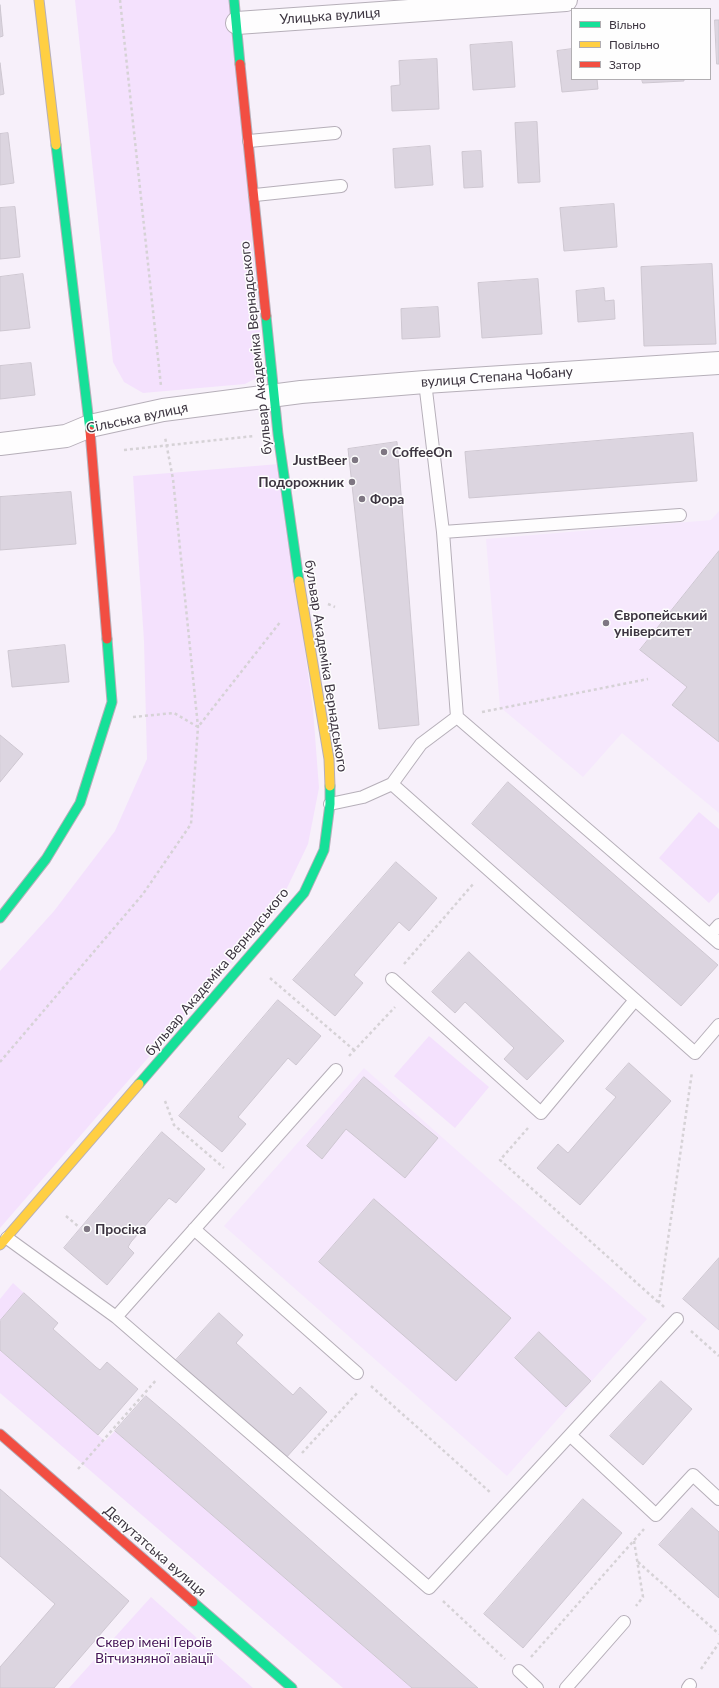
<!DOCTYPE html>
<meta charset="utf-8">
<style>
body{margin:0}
#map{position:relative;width:719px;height:1688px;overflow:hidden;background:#f7f0fa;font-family:Lato,sans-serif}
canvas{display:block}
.legend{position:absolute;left:571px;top:8px;width:140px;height:72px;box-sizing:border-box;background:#fefefe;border:1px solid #b1aeb2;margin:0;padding:5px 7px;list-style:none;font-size:12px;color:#3d3541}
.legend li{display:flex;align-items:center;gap:8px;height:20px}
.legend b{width:20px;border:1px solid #b1aeb2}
</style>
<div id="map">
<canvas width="719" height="1688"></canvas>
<ul class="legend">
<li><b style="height:5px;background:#16e098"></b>Вільно</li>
<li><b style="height:5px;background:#ffcf43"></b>Повільно</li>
<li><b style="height:5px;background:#f24e42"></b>Затор</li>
</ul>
</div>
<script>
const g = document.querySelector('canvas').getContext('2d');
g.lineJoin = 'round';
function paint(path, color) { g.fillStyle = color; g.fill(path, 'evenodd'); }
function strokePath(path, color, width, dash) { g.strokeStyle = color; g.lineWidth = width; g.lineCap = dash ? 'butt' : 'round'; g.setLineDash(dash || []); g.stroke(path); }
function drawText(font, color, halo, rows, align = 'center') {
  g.font = font + ' Lato,sans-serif'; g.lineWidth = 3; g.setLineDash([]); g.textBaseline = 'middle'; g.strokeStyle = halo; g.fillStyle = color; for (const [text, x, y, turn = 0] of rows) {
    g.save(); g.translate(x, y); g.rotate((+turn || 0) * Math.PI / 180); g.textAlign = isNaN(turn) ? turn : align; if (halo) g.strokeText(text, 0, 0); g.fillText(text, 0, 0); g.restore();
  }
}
const built = new Path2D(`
 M719,511V813L622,733L583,777L500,707L486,539L711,520Z
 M364,1068L647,1319L507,1476L224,1226Z`);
const green = new Path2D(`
 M75,0H231L264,374L245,384L143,393L124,382L113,362Z
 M279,464L313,709L319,788L308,844L276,911L0,1228V971L54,911L115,831L147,759L144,641L133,476Z
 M699,812L719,829V892L709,903L659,858Z
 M429,1036L489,1087L455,1128L394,1076Z
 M13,1283L24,1293L0,1321V1299Z
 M0,1350L105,1441L115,1431L412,1688H343L0,1393Z
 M151,1597L253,1688H69Z`);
const building = new Path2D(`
 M0,5L3,36L0,37Z
 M715,20H719V64H717Z
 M512,42L515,87L473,90L470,45Z
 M572,49V79H597L598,89L562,92L557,51Z
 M437,59L439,109L392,111L391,86L400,85L399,61Z
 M0,63L4,94L0,95Z
 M642,79H684V81L643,83Z
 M537,122L540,182L518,183L515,123Z
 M8,133L14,183L0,185V134Z
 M430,146L433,185L395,188L393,149Z
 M481,151L483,187L464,188L462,152Z
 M614,204L617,247L564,251L560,208Z
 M15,207L20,257L0,259V208Z
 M712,264L716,344L644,346L641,267Z
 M23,274L30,328L0,331V277Z
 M538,279L542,334L482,338L478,283Z
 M604,288L605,301L614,300L615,319L578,322L576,291Z
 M438,307L440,337L402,339L401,309Z
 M31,363L35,395L0,399V366Z
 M693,433L697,481L469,498L465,452Z
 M397,442L419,725L379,729L348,449Z
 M71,492L76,544L0,550V497Z
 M719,551V742L672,705L687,687L640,650Z
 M65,645L69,682L12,687L8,651Z
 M0,735L23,754L0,782Z
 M508,782L718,965L681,1006L472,824Z
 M396,862L437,898L409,931L399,922L354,975L363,983L335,1016L293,980Z
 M469,952L564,1041L527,1080L504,1059L514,1048L465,1002L455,1013L432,992Z
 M278,1000L321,1036L296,1065L288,1058L238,1117L246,1124L222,1152L179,1116Z
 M629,1063L671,1101L580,1205L537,1168L558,1144L568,1153L616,1097L606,1089Z
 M364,1077L438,1138L405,1178L346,1129L322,1159L307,1146Z
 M162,1132L205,1169L176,1203L169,1198L131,1242L128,1247L134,1253L107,1285L64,1248Z
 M374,1199L511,1318L456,1381L319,1262Z
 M719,1258V1330L683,1299Z
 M24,1293L58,1323L53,1329L96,1367L100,1370L107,1362L138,1389L98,1435L0,1350V1321Z
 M219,1313L243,1335L236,1343L293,1395L300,1387L327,1412L285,1459L176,1360Z
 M539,1332L591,1381L566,1407L515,1358Z
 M661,1381L692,1409L643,1465L610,1436Z
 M146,1396L180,1425L478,1688H412L115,1431Z
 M0,1489L129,1601L54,1688H0V1667L55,1604L0,1556Z
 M583,1499L622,1533L523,1648L484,1614Z
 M692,1508L719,1532V1598L659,1545Z`);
const path = new Path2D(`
 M120,0L161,386
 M124,450L254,436
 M328,604L335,607
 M482,712L648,679
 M133,717L174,713L198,727L281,621
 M404,964L474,883
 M270,978L354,1050
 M349,1056L395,1007
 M0,1062L143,894L191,824L198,727L173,479L165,437
 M165,1101L174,1125L224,1168
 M528,1128L500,1160L658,1302
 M66,1216L79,1227
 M664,1307L659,1302L692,1072
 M691,1331L719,1356
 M371,1386L491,1493
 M302,1453L358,1392
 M78,1469L157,1379
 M634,1541L643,1597L636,1606
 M638,1562L719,1634
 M443,1601L505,1659
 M531,1657L644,1529
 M701,1669L719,1643`);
const lane = new Path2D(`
 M249,141L335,133
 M255,195L341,186
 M425,382L443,532L457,717L719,943
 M443,532L680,515
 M392,784L695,1053L719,1025
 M330,804L363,797L392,784L421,744L457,717
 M710,935L719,925
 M392,979L541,1113L635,1000
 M194,1229L357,1373
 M7,1238L116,1317L429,1588L677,1319
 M116,1317L336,1070
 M570,1435L656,1515L693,1475L719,1499
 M519,1671L537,1688
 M566,1688L624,1622
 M688,1688L690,1685`);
const street = new Path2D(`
 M237,23L566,0
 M0,444L66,436L90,426L163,410L301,392L425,382L719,363`);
const fast = new Path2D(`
 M234,0L240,64
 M56,145L90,431
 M266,316L278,434L299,581
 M0,918L46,859L80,803L112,702L107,639
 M139,1084L304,893L324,850L330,804V786
 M193,1602L292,1688`);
const slow = new Path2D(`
 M39,0L56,145
 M299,581L329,759L330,786
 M0,1245L139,1084`);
const jam = new Path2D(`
 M240,64L266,316
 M90,431L107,639
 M0,1434L193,1602`);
const markers = [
 [384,452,4,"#7e7682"],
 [355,460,4,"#7e7682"],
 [352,482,4,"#7e7682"],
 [362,499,4,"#7e7682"],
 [606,623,4,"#7e7682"],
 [87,1229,4,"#7e7682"]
];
const streetNames = [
 ["Улицька вулиця",330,16,-4],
 ["бульвар Академіка Вернадського",256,348,-96],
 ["вулиця Степана Чобану",497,377,-4],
 ["Сільська вулиця",137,418,-12],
 ["бульвар Академіка Вернадського",326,666,81],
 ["бульвар Академіка Вернадського",217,972,-50],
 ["Депутатська вулиця",155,1551,41]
];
const poiNames = [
 ["CoffeeOn",392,452],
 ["JustBeer",347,460,"right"],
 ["Подорожник",344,482,"right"],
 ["Фора",370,499],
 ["Європейський",614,615],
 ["університет",614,631],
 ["Просіка",95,1229]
];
const parkNames = [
 ["Сквер імені Героїв",154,1642],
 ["Вітчизняної авіації",154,1658]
];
paint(built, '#f6e8fd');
paint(green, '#f4e1fd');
paint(building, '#dcd5e0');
strokePath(building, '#cec7d1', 1);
strokePath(lane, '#b6afb9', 14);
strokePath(street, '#b6afb9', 24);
strokePath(fast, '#b6afb9', 11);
strokePath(slow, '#b6afb9', 11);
strokePath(jam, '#b6afb9', 11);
strokePath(path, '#d6d2d6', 2.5, [3, 3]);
strokePath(lane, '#fefdfe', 12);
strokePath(street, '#fefdfe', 22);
strokePath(fast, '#16e098', 9);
strokePath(slow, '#ffcf43', 9);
strokePath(jam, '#f24e42', 9);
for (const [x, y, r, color] of markers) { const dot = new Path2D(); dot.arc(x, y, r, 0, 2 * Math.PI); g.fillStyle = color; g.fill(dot); strokePath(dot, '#fefefe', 1.5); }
drawText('14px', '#3d3541', '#fefefe', streetNames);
drawText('bold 14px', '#3d3541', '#fefefe', poiNames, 'left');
drawText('14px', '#461558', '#fefefe', parkNames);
</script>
